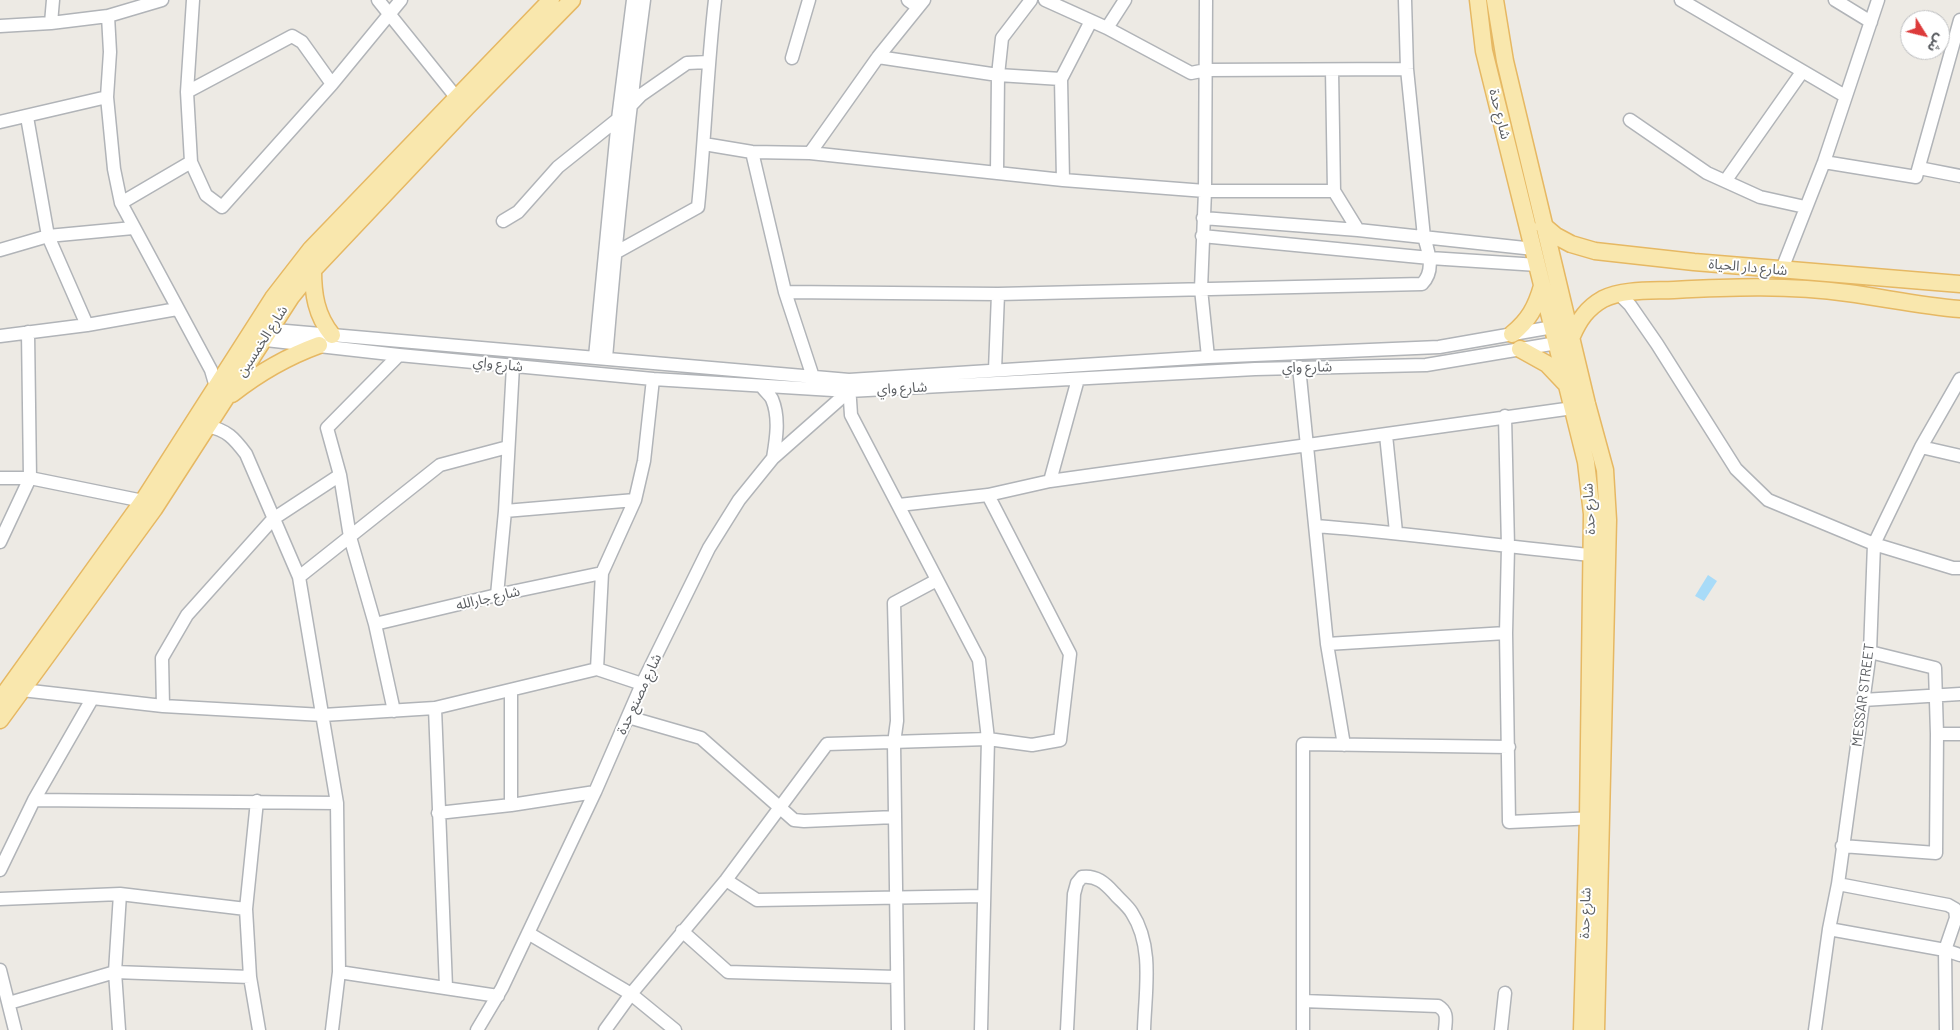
<!DOCTYPE html>
<html>
<head>
<meta charset="utf-8">
<style>
	body { margin:0 }
	#map { position:relative; width:1960px; height:1030px; overflow:hidden; background:#edeae4; font-family:Barlow,"Noto Sans Arabic",sans-serif }
	canvas { display:block }
	.north { position:absolute; left:1900px; top:10px; width:50px; height:50px; box-sizing:border-box; background:#fff; border:1px solid #bebfc1; border-radius:50%; rotate:126deg; font-size:14px; font-weight:700; line-height:20px; text-align:center; color:#5c5f63 }
	.north::after { content:''; display:block; margin:auto; width:18px; height:22px; background:#dc3b3b; clip-path:polygon(50% 0,100% 100%,50% 72%,0 100%) }
</style>
</head>
<body>
<div id="map">
<canvas width="1960" height="1030"></canvas>
<div class="north">ش</div>
</div>
<script>
const g = document.querySelector('canvas').getContext('2d');
g.lineJoin = 'round';
function fillPath(path, color) { g.fillStyle = color; g.fill(path, 'evenodd'); }
function stroke(path, color, width, dash) { g.strokeStyle = color; g.lineWidth = width; g.lineCap = dash ? 'butt' : 'round'; g.setLineDash(dash || []); g.stroke(path); }
function label(font, color, halo, rows, align = 'center') {
  g.font = font + ' Barlow,"Noto Sans Arabic",sans-serif'; g.lineWidth = 4; g.setLineDash([]); g.textBaseline = 'middle'; g.strokeStyle = halo; g.fillStyle = color; for (const [text, x, y, turn = 0] of rows) {
    g.save(); g.translate(x, y); g.rotate((+turn || 0) * Math.PI / 180); g.textAlign = isNaN(turn) ? turn : align; if (halo) g.strokeText(text, 0, 0); g.fillText(text, 0, 0); g.restore();
  }
}
const water = new Path2D(`
	M1708,575L1717,581L1704,601L1695,596Z`);
const minor = new Path2D(`
	M193,0L187,92L191,162L206,195L222,207L332,84L401,0
	M378,0L456,97L464,103
	M908,0L918,7
	M1045,0L1107,28L1191,73L1206,70L1407,69
	M1206,0L1205,191L1201,289L1208,357
	M1681,0L1845,96
	M1835,0L1871,22
	M108,16L110,52L107,97L114,169L121,203L211,370L216,387
	M51,23L53,0
	M0,26L51,23L108,16L162,0
	M1107,28L1125,0
	M878,57L998,75L1061,79
	M792,58L809,0
	M1332,70L1334,191L1358,230
	M187,92L292,36L302,42L332,84
	M27,117L48,236L87,325
	M1630,120L1707,173L1760,197L1805,207
	M0,122L107,97
	M704,144L752,152L810,153L1063,180L1205,191H1334
	M752,152L785,292L813,377
	M810,153L878,57L924,0
	M1824,162L1916,177L1960,20
	M1919,168L1960,176
	M997,172L998,75L1002,38L1031,0
	M1063,180L1061,79L1091,21
	M1726,180L1802,72
	M121,203L191,162
	M1203,218L1358,230L1534,249
	M503,221L518,212L558,167L618,119L641,95L687,63L708,62
	M1202,236L1430,258L1538,265
	M0,250L48,236L133,228
	M615,253L698,207C705,138 707,69 715,0
	M1782,269L1824,162L1878,0
	M785,292L998,294L1422,284C1435,271 1429,253 1424,237L1407,69L1405,0
	M1619,294L1630,305L1657,344L1736,469L1768,500L1874,544L1953,568H1960
	M263,329L849,380L1208,357L1439,347L1553,327
	M0,336L87,325L177,309
	M257,339L399,355L653,379L849,391L1255,369L1426,365L1557,343
	M595,357L618,119L633,0
	M606,358C616,238 628,119 644,0
	M1299,367L1327,644L1344,745
	M995,370L998,294
	M849,385L851,415L979,660L988,739L981,1030
	M762,387C765,391 770,395 772,399C780,418 776,440 773,458
	M1505,416L1508,547L1506,633L1509,822L1595,818
	M207,426C227,430 234,438 246,454L299,577L337,803L339,972L332,1030
	M1386,435L1396,532
	M1921,447L1960,456
	M0,478H30L143,501
	M1050,481L1573,408
	M899,505L988,495L1050,481L1078,379
	M505,511L635,500
	M1316,526C1408,533 1499,546 1591,555
	M0,542L30,478L28,332
	M299,577L440,465L508,447
	M497,595L505,511L513,366
	M375,624L497,595L602,573
	M1327,644L1506,633
	M597,669L602,573L635,500L644,461L653,379
	M22,690L163,706L323,715L435,708L597,669L642,684
	M1863,700L1960,694
	M163,706L162,658L187,615L273,519L340,475
	M435,708L446,987
	M394,711L375,624L350,537L340,475L327,428L399,355
	M628,717L701,738L794,820L804,821L895,817
	M1937,734H1960
	M34,800L337,803
	M257,801L246,909L250,977L259,1030
	M511,805V690
	M438,813L511,805L595,792
	M1842,846L1936,853L1937,734L1935,668L1870,652
	M0,870L34,800L92,699
	M726,880L757,900L984,896
	M1838,884L1948,905L1955,909L1956,918L1945,950L1946,1030
	M0,899L120,894L246,909
	M1829,929L1945,950L1960,955
	M682,931L728,972L896,977
	M528,933L631,994L675,1030
	M0,970L15,1030
	M339,972L498,996
	M1303,1001L1438,1006C1448,1012 1446,1019 1445,1030
	M9,1003L115,972L250,977
	M119,1030L115,972L120,894
	M477,1030L502,988L595,792L642,684L709,548L739,500L773,458L849,391
	M605,1030L631,994L726,880L827,744L988,739L1032,745L1060,740L1070,654L988,495
	M898,1030L894,743L897,721L894,603L937,580
	M1067,1030L1074,894L1077,883L1082,877C1096,875 1105,883 1114,893C1120,900 1128,906 1132,913C1154,947 1145,992 1144,1030
	M1303,1030V744L1509,747
	M1501,1030L1505,993
	M1815,1030L1829,929L1838,884L1870,652L1874,544L1921,447L1960,379`);
const major = new Path2D(`
	M1478,0L1484,51L1586,462L1592,514L1588,818L1582,1030
	M1495,0L1505,61L1587,404L1605,470L1608,520L1596,1030
	M1543,225L1556,236L1571,244L1595,251L1694,262L1960,284
	M313,270C313,294 316,315 332,335
	M1512,334C1529,320 1536,307 1542,286
	M1572,336C1579,320 1587,308 1603,299C1623,289 1652,291 1674,290C1731,287 1790,285 1848,293C1885,298 1922,306 1960,309
	M1520,349L1547,364L1565,383
	M232,394C260,372 286,357 319,345
	M0,700L143,501L273,298L311,249L551,0
	M0,720L154,509L291,297L313,270L467,107L572,0`);
const streetNames = [
	["شارع حدة",1500,114,76],
	["شارع دار الحياة",1748,267,5],
	["شارع الخمسين",262,341,-57],
	["شارع واي",498,364,6],
	["شارع واي",1307,367,-1],
	["شارع واي",902,388,-3],
	["شارع حدة",1589,509,-93],
	["شارع جارالله",488,598,-13],
	["شارع مصنع حدة",639,694,-65],
	["MESSAR STREET",1863,695,-83],
	["شارع حدة",1585,913,-88]
];
fillPath(water, '#a8dbf8');
stroke(minor, '#b1b4b8', 15);
stroke(major, '#e6b863', 19);
stroke(minor, '#fff', 12);
stroke(major, '#f9e7ad', 16);
label('14px', '#5c5f63', '#fff', streetNames);
</script>
</body>
</html>
